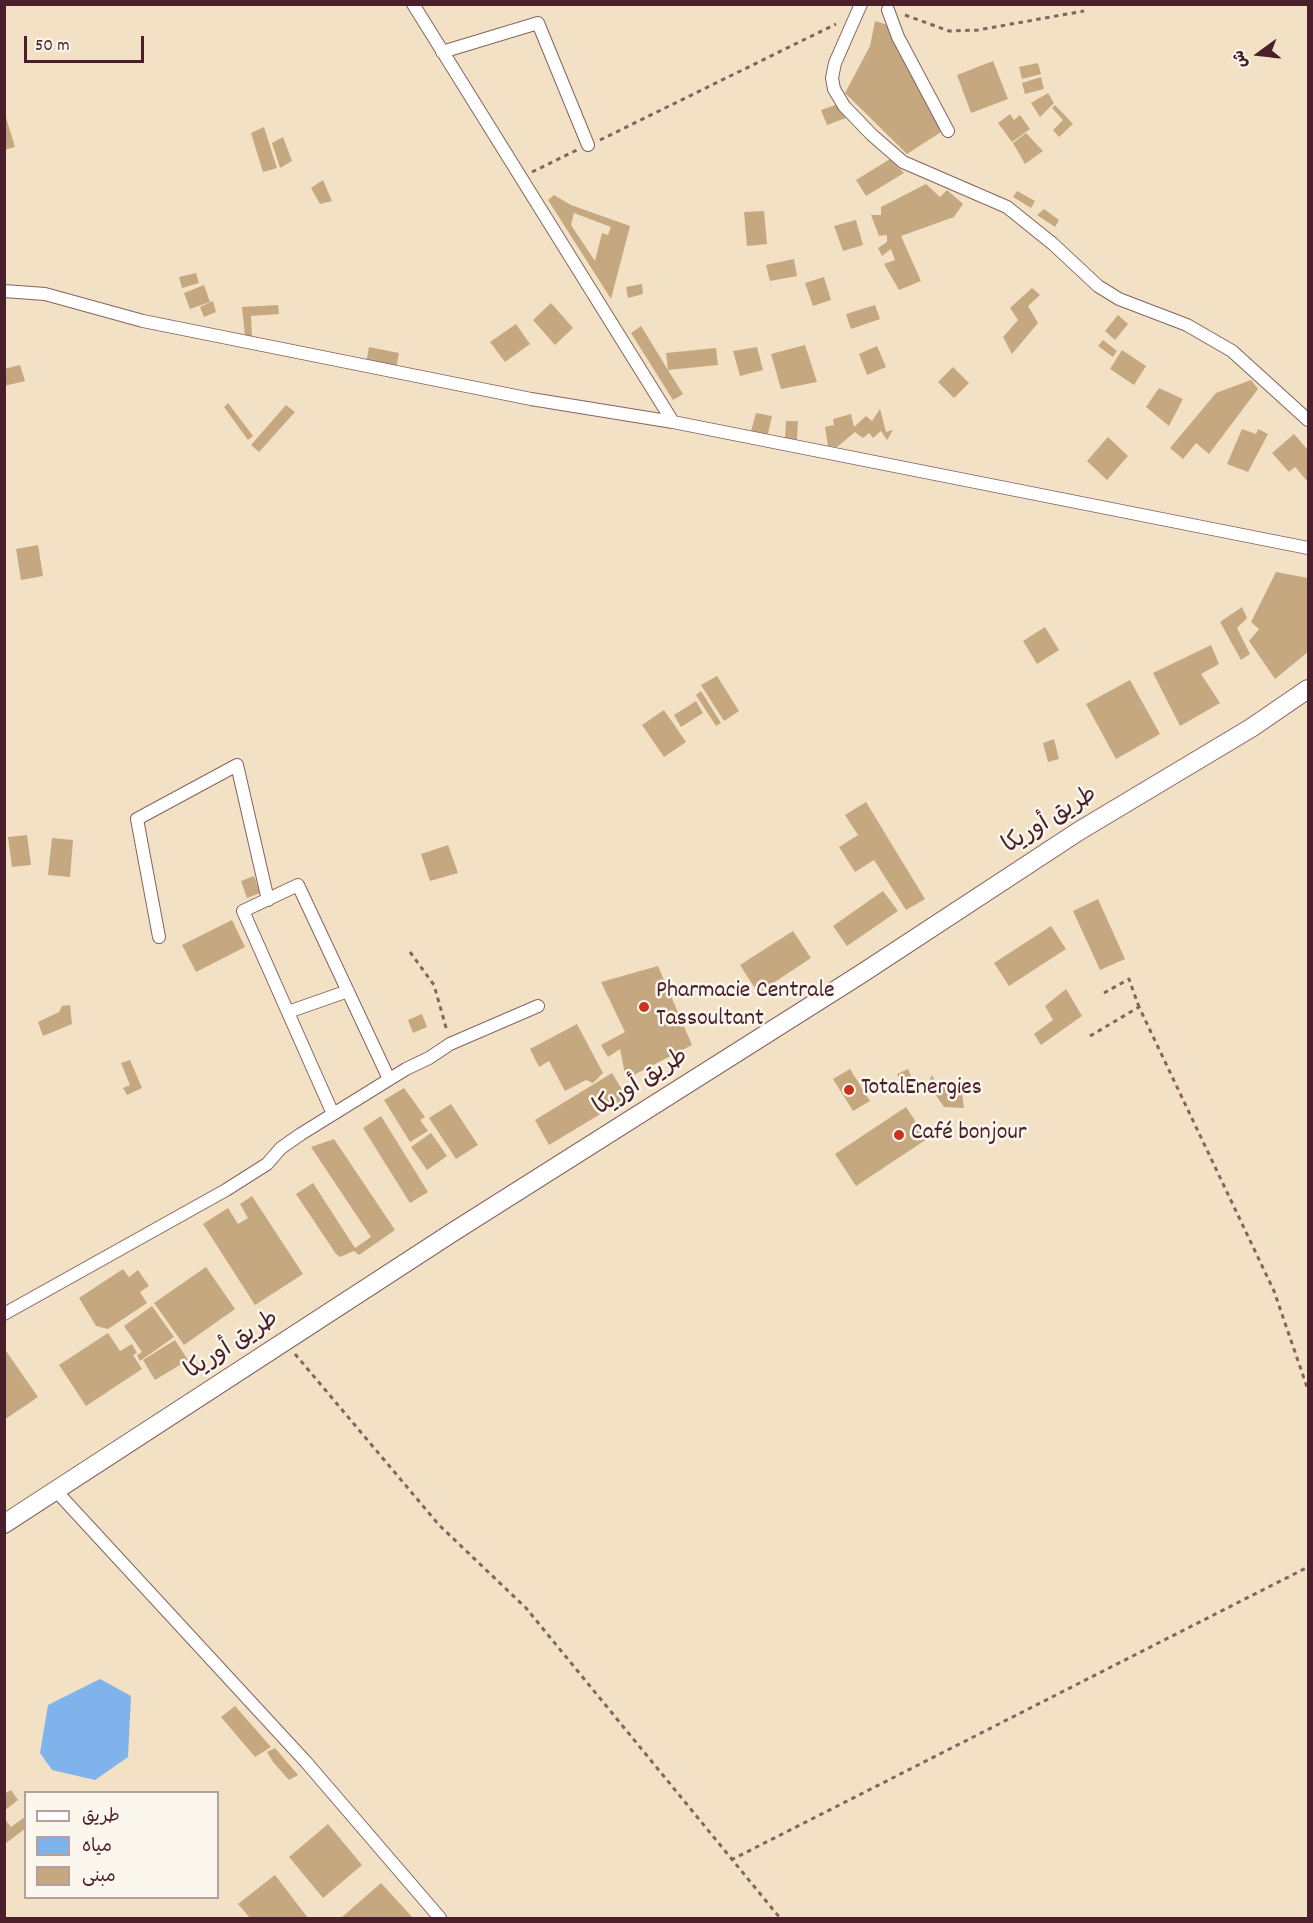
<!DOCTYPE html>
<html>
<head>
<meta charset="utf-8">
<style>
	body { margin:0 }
	#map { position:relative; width:1313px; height:1923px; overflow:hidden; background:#f2e1c4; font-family:Dekko,"Playpen Sans Arabic",sans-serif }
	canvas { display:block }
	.frame { position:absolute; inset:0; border:6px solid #4a1f2b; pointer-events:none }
	.legend { position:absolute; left:24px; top:1791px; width:195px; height:108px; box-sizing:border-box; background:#fbf7ec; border:2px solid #b4a19f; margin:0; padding:8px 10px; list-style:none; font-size:18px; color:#4a1f2b }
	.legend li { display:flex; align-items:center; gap:12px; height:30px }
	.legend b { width:30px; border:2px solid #b4a19f }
	.north { position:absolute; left:1229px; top:24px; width:60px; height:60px; -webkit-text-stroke:4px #fbf7ec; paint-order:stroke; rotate:255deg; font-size:16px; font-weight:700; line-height:24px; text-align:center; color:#4a1f2b }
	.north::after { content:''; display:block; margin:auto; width:21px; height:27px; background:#4a1f2b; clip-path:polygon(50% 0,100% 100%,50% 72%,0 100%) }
	.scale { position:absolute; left:24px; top:36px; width:120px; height:27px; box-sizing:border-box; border:3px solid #4a1f2b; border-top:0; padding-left:8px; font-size:18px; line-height:21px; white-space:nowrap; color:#4a1f2b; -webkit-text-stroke:4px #fbf7ec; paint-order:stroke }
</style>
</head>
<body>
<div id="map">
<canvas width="1313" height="1923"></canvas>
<div class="frame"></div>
<ul class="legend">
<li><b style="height:8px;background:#fff"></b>طريق</li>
<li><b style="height:16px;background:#80b2ec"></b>مياه</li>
<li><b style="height:16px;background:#c6a880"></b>مبنى</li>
</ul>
<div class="north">ش</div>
<div class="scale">50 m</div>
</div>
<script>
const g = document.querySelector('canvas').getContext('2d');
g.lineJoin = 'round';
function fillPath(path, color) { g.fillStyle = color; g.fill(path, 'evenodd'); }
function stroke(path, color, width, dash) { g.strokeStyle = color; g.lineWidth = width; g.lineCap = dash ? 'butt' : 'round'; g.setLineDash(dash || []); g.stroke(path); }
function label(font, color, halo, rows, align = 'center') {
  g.font = font + ' Dekko,"Playpen Sans Arabic",sans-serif'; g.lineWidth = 5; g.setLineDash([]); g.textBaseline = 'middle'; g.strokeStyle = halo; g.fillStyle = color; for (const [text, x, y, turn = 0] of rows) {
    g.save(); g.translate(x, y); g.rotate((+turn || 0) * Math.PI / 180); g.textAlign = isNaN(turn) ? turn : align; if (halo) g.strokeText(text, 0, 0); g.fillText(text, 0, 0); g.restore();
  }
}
const water = new Path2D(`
	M100,1679L131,1696L128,1757L95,1780L52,1770L40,1753L48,1705Z`);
const building = new Path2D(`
	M875,21L888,25L944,130L907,154L845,93L870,46Z
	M993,61L1008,99L971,113L957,75Z
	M1038,63L1041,74L1022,79L1019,67Z
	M1041,77L1044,89L1025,94L1022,83Z
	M1048,93L1054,103L1040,117L1031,103Z
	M841,103L846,118L827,125L821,110Z
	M1055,105L1073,124L1059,137L1053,130L1063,120L1052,108Z
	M4,111L15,147L4,150Z
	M1010,114L1014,120L1020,115L1030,129L1012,142L998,123Z
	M264,127L277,168L263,172L251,133Z
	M1026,133L1043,151L1025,164L1013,143Z
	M283,137L292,161L280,168L272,143Z
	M890,159L904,173L866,196L856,180Z
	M323,180L332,201L320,204L311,188Z
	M926,184L940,197L947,190L963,204L954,217L901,236L921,281L899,290L884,264L895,260L891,249L882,256L878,248L887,242V235L879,236L871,215H881V207Z
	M1017,191L1035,201L1031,208L1013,197Z
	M554,195L571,205L630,226L611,299L548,200ZM574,213L611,227L608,235L602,233L595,261L571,225Z
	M1044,209L1059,220L1055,227L1037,215Z
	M764,211L767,244L747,246L744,212Z
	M856,220L863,245L843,251L834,226Z
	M794,259L797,276L770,281L766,265Z
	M196,273L199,283L182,288L179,277Z
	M824,277L831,300L813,306L805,283Z
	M642,284L643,294L628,298L626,287Z
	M204,285L210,302L190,309L184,293Z
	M1032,288L1040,295L1028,306L1038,323L1012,354L1003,337L1018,320L1010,308Z
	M213,301L216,312L204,317L200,307Z
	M551,303L573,328L555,345L533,320Z
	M278,305L279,314L251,316L252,336L245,337L242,307Z
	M875,305L880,319L851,329L846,314Z
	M1118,315L1128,324L1115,340L1105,331Z
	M516,324L530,344L505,362L490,342Z
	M641,326L668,370L666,353L716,348L718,365L668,370L683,394L673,400L631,333Z
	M1103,340L1117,351L1113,357L1098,346Z
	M805,345L817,382L781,389L771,354Z
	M877,346L886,367L867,375L859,354Z
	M369,347L399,353L396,369L366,363Z
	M757,347L763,370L740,376L733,351Z
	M1122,350L1146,366L1134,385L1110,369Z
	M20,365L25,381L4,386V369Z
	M953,367L969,383L954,398L938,382Z
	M1251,380L1258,389L1209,454L1196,443L1183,459L1170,448L1216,393Z
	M1159,388L1183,399L1169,426L1146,407Z
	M228,403L253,436L248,440L224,407Z
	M286,405L295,412L259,452L251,445Z
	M880,409L886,432L893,430L887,440L881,431L873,438L869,433L863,438L855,432L837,447L828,446L825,427L834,425L833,419L851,414L854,427L866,416L872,421Z
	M756,413L772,416L768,434L751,431Z
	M786,421H798L797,440L785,439Z
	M1242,429L1256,434L1258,429L1268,434L1248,472L1227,464Z
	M1294,434L1308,450V482L1295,467L1289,472L1272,453Z
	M1108,437L1128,456L1107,480L1087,461Z
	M38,545L43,576L21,580L16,549Z
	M1276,572L1308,578V652L1275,679L1249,641L1259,629L1251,622Z
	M1242,607L1247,618L1237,628L1250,654L1241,660L1220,622Z
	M1045,627L1059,650L1037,664L1023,641Z
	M1211,645L1219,664L1201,674L1220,703L1180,726L1153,673Z
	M717,676L739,711L724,721L701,685Z
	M1130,680L1160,734L1116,759L1086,704Z
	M701,691L721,723L716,726L696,695Z
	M696,701L703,713L681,727L674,715Z
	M664,710L686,742L664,757L642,725Z
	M1054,739L1059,759L1048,762L1043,743Z
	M866,802L925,899L906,910L874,860L855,872L839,847L858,835L845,815Z
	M27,835L31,865L12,867L8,837Z
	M52,838L73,840L70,877L48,875Z
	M448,845L458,873L430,881L421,854Z
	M254,876L260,893L247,898L241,881Z
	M883,891L898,911L847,946L833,926Z
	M1098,899L1125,959L1100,970L1073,911Z
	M232,920L245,947L196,972L182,945Z
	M1051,926L1066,949L1009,986L994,963Z
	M793,931L811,958L758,993L740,965Z
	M658,966L692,1045L626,1079L620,1049L608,1057L601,1045L625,1032L601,982Z
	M1066,989L1082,1016L1041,1045L1034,1034L1053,1020L1045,1006Z
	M70,1005L72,1024L43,1036L38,1022L59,1012L62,1006Z
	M422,1014L427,1027L413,1033L408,1020Z
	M577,1024L603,1073L593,1083L586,1080L565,1091L549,1061L539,1067L530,1049Z
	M130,1060L142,1088L127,1095L123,1088L130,1085L121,1063Z
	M850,1069L870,1101L853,1111L833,1079Z
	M908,1069L917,1091L906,1096L897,1074Z
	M612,1073L627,1098L549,1145L535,1120Z
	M932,1075L938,1085L952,1087L962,1092L964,1108L944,1107L928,1084Z
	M404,1088L425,1117L420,1120L428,1131L410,1142L384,1100Z
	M451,1104L478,1145L456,1159L429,1118Z
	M906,1107L927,1139L856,1186L835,1154Z
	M381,1116L428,1192L410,1203L363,1128Z
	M431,1133L447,1156L427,1170L411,1147Z
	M334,1139L395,1230L359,1255L354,1251L340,1257L336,1254L296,1194L313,1183L355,1248L371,1237L311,1147Z
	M252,1196L303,1274L255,1305L203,1224L228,1208L238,1224L248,1218L240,1204Z
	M206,1267L235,1309L184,1345L154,1303Z
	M123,1269L129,1277L138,1270L149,1286L140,1292L147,1303L108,1329L96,1326L79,1298Z
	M152,1306L174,1337L140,1361L137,1355L142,1352L124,1326Z
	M108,1333L120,1351L132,1344L137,1353L133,1355L142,1369L86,1406L59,1365Z
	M175,1340L188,1360L155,1380L143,1360Z
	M4,1348L38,1397L4,1420Z
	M235,1706L271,1747L255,1757L221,1717Z
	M275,1748L298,1775L289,1780L273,1762L267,1752Z
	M11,1790L18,1800L4,1811V1794Z
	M26,1816V1828L6,1843L5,1819L11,1827Z
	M328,1824L362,1865L323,1898L289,1857Z
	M275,1875L308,1918H250L238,1904Z
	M381,1883L413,1918H341Z`);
const path = new Path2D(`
	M905,15L949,31L978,30L1084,11
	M600,140L836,24
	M532,172L577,150
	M410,952L434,985L447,1031
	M1104,993L1129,979L1139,1007
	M1090,1036L1139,1007L1274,1291L1308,1390
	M295,1354L439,1525L526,1608L780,1918
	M731,1860L1308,1567`);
const street = new Path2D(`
	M413,4L673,422
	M861,4L835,63L832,78L834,89L844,106L872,135L903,162L1007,207L1053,244L1098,286L1119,299L1187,325L1232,351L1308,420
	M888,10L898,37L948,131
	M442,52L538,23L588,145
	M4,291L45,294L143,321L531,399L673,422L1308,548
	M159,937L137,819L237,765L268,900
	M288,1012L348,991
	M333,1114L243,911L298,885L389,1079
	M4,1314L226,1190L267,1164L281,1148L301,1134L406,1069L429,1058L450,1044L538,1006
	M57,1492L306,1762L440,1918`);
const secondary = new Path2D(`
	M4,1524L453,1232L861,974L1079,831L1251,728L1308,689`);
const markers = [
	[644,1007,6,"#c8321e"],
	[849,1090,6,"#c8321e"],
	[899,1135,6,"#c8321e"]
];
const streetNames = [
	["طريق أوريكا",1051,822,-32],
	["طريق أوريكا",642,1084,-32],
	["طريق أوريكا",233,1347,-33]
];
const poiNames = [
	["Pharmacie Centrale",656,993],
	["Tassoultant",656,1021],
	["TotalEnergies",861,1090],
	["Café bonjour",911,1135]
];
fillPath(water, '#80b2ec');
fillPath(building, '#c6a880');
stroke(street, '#856361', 14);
stroke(secondary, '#856361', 20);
stroke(path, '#856361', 3, [4.5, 4.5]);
stroke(street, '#fff', 12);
stroke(secondary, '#fff', 18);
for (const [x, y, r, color] of markers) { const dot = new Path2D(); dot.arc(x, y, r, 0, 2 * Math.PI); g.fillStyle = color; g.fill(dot); stroke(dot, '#fbf7ec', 2); }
label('24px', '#4a1f2b', '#fbf7ec', streetNames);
label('24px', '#4a1f2b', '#fbf7ec', poiNames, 'left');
</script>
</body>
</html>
